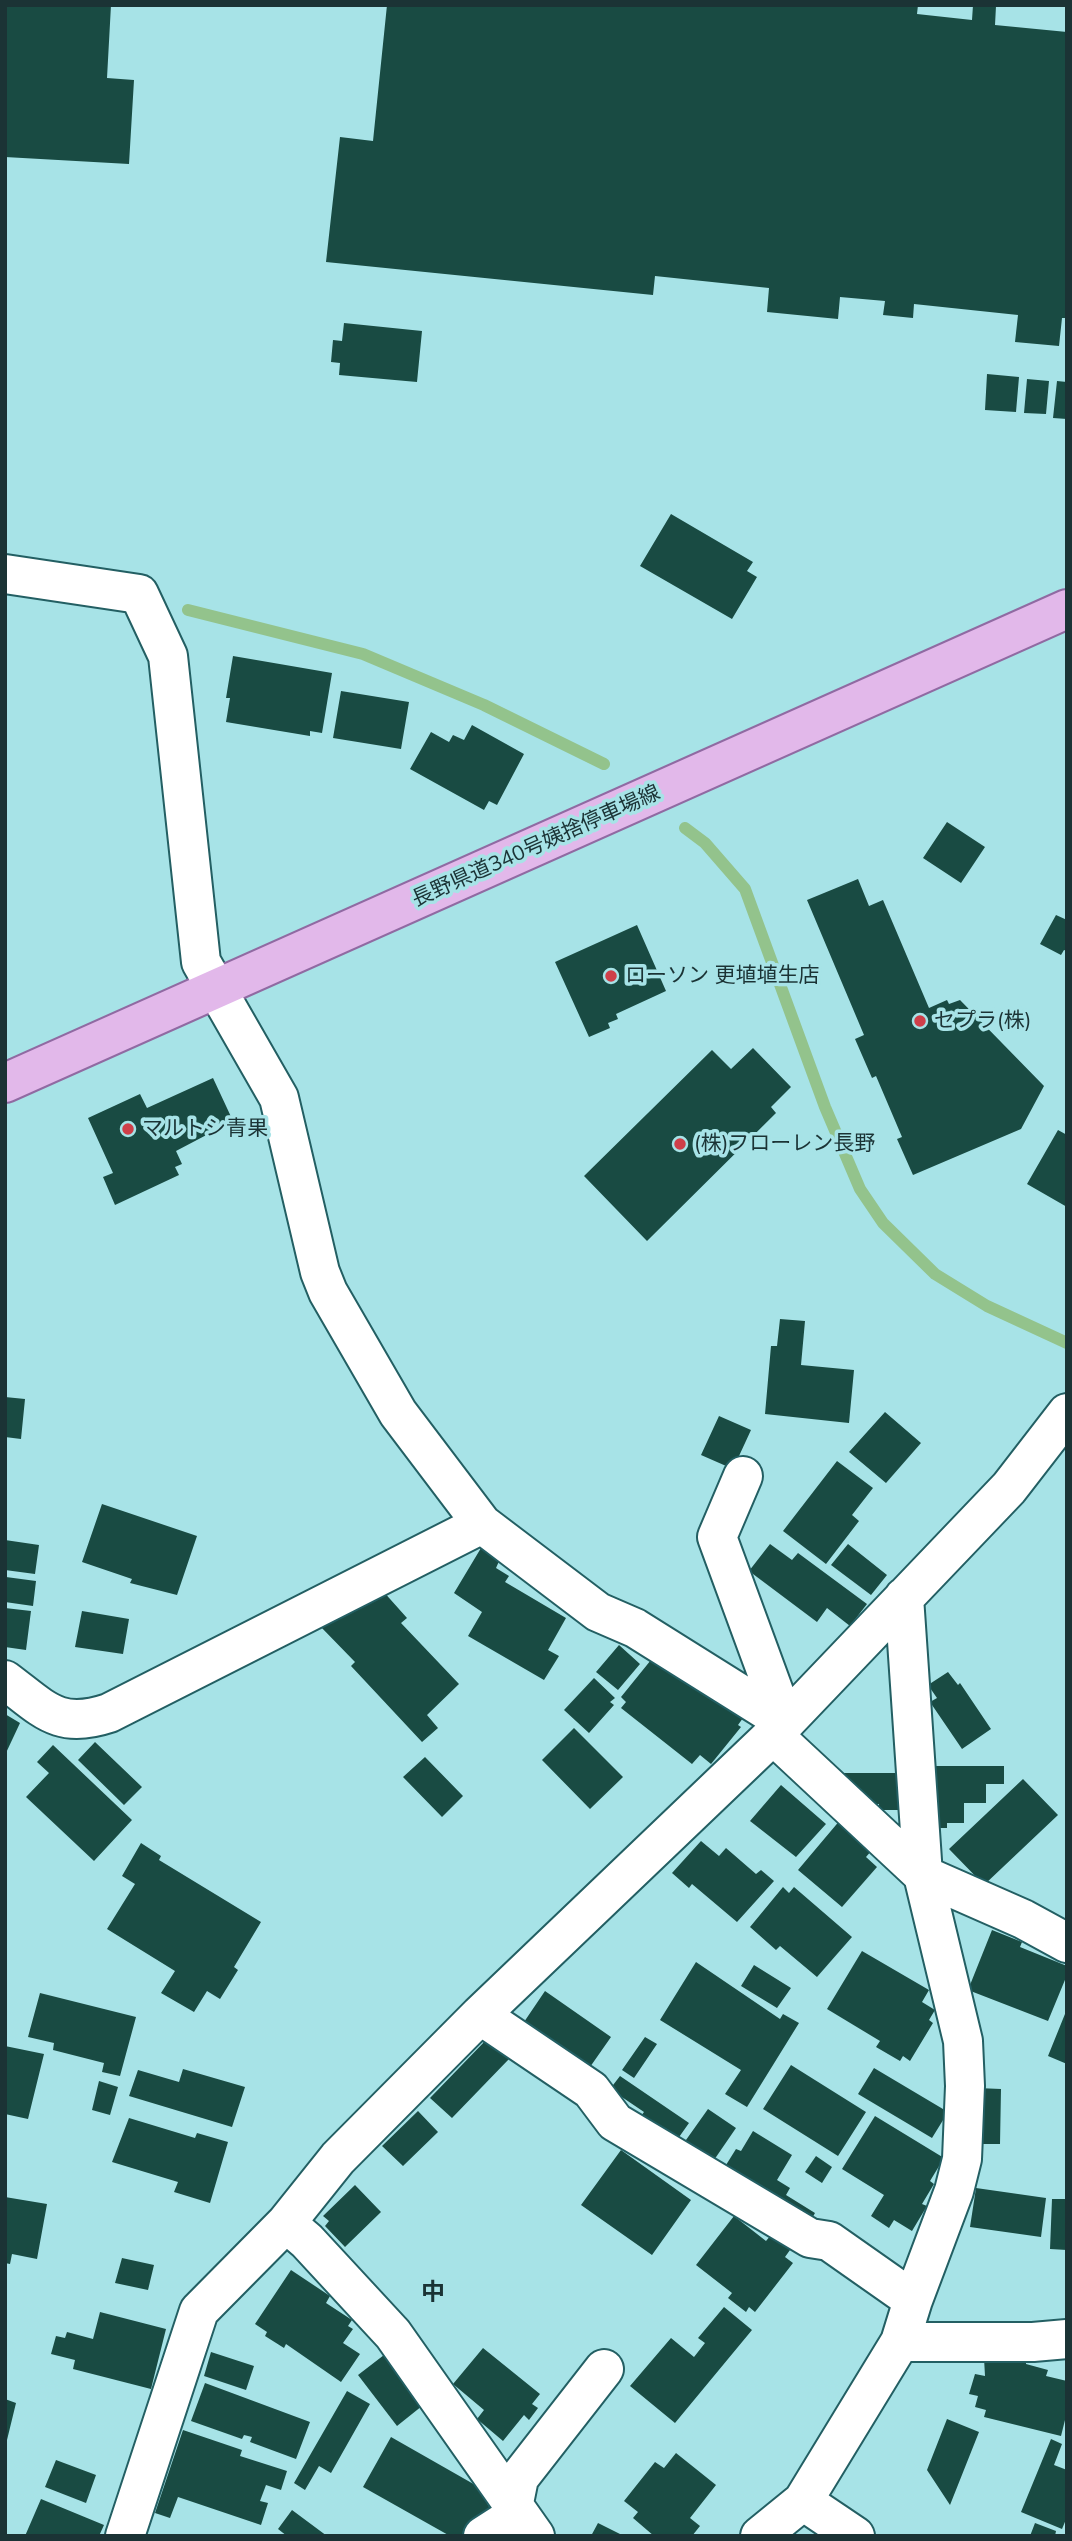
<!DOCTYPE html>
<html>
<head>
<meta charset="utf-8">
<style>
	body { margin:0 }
	#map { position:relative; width:1072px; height:2541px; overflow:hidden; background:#a7e3e7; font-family:Mulish,sans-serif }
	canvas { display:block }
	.frame { position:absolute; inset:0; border:7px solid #1b3335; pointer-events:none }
</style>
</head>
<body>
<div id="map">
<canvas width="1072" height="2541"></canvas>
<div class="frame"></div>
</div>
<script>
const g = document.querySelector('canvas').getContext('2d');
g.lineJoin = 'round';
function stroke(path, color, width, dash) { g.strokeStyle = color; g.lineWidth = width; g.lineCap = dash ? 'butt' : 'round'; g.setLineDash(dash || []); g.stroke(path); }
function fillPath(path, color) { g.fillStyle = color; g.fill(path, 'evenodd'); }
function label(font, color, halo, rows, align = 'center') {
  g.font = font + ' Mulish,"Noto Sans JP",sans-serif'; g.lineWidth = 7; g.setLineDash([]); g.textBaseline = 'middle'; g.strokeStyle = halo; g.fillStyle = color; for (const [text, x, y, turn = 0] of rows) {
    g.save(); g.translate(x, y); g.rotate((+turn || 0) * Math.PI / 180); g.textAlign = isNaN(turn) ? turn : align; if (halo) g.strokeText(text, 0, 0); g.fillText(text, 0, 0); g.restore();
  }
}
const stream = new Path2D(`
	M188,610L363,654L484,705L604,764
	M685,828L705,843L745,889L825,1107L860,1189L883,1223L935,1274L987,1306L1067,1343`);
const building = new Path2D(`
	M5,5H111L107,78L134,80L129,164L5,157Z
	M387,5H918L917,14L972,20L973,5H987L996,6L995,25L1067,32V318H1062L1059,346L1015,342L1018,315L914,304L913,318L883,315L885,301L840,297L838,319L767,312L769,288L655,276L653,295L326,262L340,137L373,141Z
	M344,323L422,331L417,382L339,375L340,363L331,362L333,340L342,341Z
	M987,374L1019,377L1016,412L985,410Z
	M1027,379L1049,381L1046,414L1024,413Z
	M1057,381L1067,382V419L1053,418Z
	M671,514L753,562L747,571L757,577L732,619L640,566Z
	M233,656L332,673L322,733L310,731V736L226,722L230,698H226Z
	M341,691L409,702L401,749L333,738Z
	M472,725L524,754L497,805L489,801L484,810L410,769L431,732L449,742L453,735L464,740Z
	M947,822L985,847L961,883L923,858Z
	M858,879L869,906L883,900L929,1008L947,1000L949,1004L960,1000L1044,1086L1021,1129L913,1175L897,1139L902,1137L876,1076L872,1078L855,1039L864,1035L807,900Z
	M1056,915L1067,920V951L1064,950L1061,955L1040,944Z
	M637,925L666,991L616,1014L618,1019L608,1023L610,1028L589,1037L555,962Z
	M753,1048L791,1087L771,1107L776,1113L647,1241L584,1176L712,1050L731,1069Z
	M213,1078L233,1121L176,1151L182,1164L175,1167L179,1175L115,1205L103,1177L113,1173L88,1118L140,1094L147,1108Z
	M1058,1130L1067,1135V1207L1027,1184Z
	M780,1319L805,1321L801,1365L854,1370L849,1423L765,1414L771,1346H777Z
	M5,1397L25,1399L21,1439L5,1437Z
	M885,1412L921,1443L886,1483L849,1452Z
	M719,1416L751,1430L733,1469L701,1455Z
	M837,1461L873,1488L852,1515L859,1521L826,1564L783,1531Z
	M102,1504L197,1536L177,1595L130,1583L132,1579L82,1562Z
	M5,1540L39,1545L35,1574L5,1570Z
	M770,1544L792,1560L798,1553L867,1604L850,1626L827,1608L817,1622L749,1571Z
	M848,1544L887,1575L871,1595L831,1565Z
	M481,1548L500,1559L496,1568L509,1576L505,1582L566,1618L548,1650L559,1656L544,1680L468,1636L482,1612L454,1593Z
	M6,1577L36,1581L33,1606L5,1602Z
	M382,1590L407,1618L401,1623L459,1684L427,1715L438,1728L422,1742L351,1666L355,1662L319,1625Z
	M5,1608L31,1611L26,1650L5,1647Z
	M82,1611L129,1619L123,1654L75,1647Z
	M619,1645L640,1664L618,1690L596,1672Z
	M655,1655L743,1718L738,1725L741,1727L711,1764L700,1755L692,1764L621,1708L626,1702L621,1697Z
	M948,1672L958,1685L960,1683L991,1729L962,1749L930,1702L937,1698L928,1685Z
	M594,1678L615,1698L610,1702L614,1705L589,1733L564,1710Z
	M5,1714L20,1723L5,1755Z
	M574,1728L623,1777L590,1809L542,1760Z
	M95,1742L142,1787L124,1805L78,1760Z
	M53,1745L132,1820L94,1861L26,1797L49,1773L37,1762Z
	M425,1757L463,1796L442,1817L403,1777Z
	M930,1766H1004V1784H986V1803H964V1823H947V1828H931Z
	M841,1773H904V1810H879V1804H869Z
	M1023,1779L1058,1815L984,1885L949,1849Z
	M781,1785L826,1824L796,1857L750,1821Z
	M841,1819L872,1850L866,1857L877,1867L842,1907L798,1870Z
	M701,1841L719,1856L726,1848L756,1874L761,1870L774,1881L737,1922L692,1884L689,1888L672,1873Z
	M141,1843L161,1856L159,1860L261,1922L234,1967L238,1970L220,1999L207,1991L194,2012L161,1993L175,1971L107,1929L135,1884L122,1876Z
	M783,1887L789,1893L794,1887L852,1937L817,1977L780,1946L776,1950L750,1927Z
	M992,1930L1022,1942L1020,1947L1067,1966V1975L1048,2021L968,1990Z
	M862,1951L929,1990L922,2002L935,2010L929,2020L933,2023L910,2061L903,2056L900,2061L876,2047L880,2041L827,2009Z
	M696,1962L780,2019L783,2014L799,2023L747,2107L725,2094L741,2070L660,2020Z
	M754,1965L791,1988L777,2008L741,1986Z
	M545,1991L611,2037L590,2067L524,2022Z
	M40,1993L136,2017L120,2076L102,2072L104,2063L53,2050L54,2043L28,2037Z
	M1067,2009V2064L1048,2056Z
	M645,2037L657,2044L634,2078L622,2070Z
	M487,2039L509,2059L452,2118L430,2098Z
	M5,2046L44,2054L28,2119L5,2114Z
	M791,2065L866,2112L838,2156L763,2109Z
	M874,2068L948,2112L932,2138L858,2094Z
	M183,2069L245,2087L232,2127L129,2096L138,2070L179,2082Z
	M620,2076L689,2123L672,2147L636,2123L644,2112L610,2089Z
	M99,2081L118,2087L110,2115L92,2110Z
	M977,2088L1001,2089L1000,2144H975Z
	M708,2109L736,2128L714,2160L681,2147Z
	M418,2111L438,2132L403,2166L382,2146Z
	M875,2116L944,2158L930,2181L934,2184L922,2204L927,2206L912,2231L894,2220L889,2228L871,2216L884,2195L842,2169Z
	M129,2118L195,2138L197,2133L228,2142L210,2203L174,2192L178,2182L112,2162Z
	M753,2131L792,2155L777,2180L790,2188L786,2195L815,2213L810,2222L721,2173L736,2149L741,2151Z
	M621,2150L691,2200L652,2255L581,2205Z
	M816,2156L832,2167L822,2183L805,2172Z
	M355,2185L381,2212L345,2247L325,2226L329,2221L323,2216Z
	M976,2188L1046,2198L1041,2237L970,2227Z
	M5,2197L47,2204L37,2259L12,2254L10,2264L5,2263Z
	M1052,2199H1067V2250L1050,2249Z
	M734,2216L766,2241L771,2235L790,2250L785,2257L793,2263L755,2312L749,2307L746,2312L728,2298L732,2293L696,2265Z
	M122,2258L154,2265L148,2290L115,2283Z
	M291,2270L330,2296L326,2303L352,2320L348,2326L353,2329L343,2343L360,2354L341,2382L286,2344L284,2348L265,2336L267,2332L255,2324Z
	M724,2307L752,2330L675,2423L630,2386L671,2338L694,2357L705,2343L698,2338Z
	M100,2312L166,2329L151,2389L73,2369L75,2360L51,2354L56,2336L65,2338L67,2332L93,2339Z
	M483,2348L540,2394L532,2404L538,2408L529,2420L524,2415L503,2441L477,2419L484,2410L453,2384Z
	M211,2352L254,2366L246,2390L204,2376Z
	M384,2355L422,2406L397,2426L358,2375Z
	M1026,2356V2364L1048,2370L1046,2376L1067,2381V2412L1061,2436L984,2417L986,2410L975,2407L978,2396L969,2394L975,2374L985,2376L984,2358Z
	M205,2383L310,2422L296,2459L250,2442L252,2437L244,2435L242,2439L191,2421Z
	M347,2391L370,2404L331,2473L319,2466L305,2490L294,2483Z
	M5,2399L16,2403L7,2440L5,2439Z
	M947,2419L979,2432L950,2505L927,2470Z
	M183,2430L242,2450L240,2456L287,2471L281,2490L266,2485L260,2501L268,2503L261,2525L178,2497L170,2518L155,2513Z
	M391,2437L477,2486L495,2517L462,2536H450L363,2487Z
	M1051,2439L1062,2444L1054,2465L1067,2470V2517L1062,2529L1021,2512Z
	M676,2453L716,2485L690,2518L700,2526L692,2536H654L633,2518L638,2512L624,2501L655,2462L664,2468Z
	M56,2460L96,2475L86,2503L45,2487Z
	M41,2499L104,2525L99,2536H25Z
	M292,2510L327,2536H287L278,2529Z
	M598,2523L624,2536H591Z
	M1035,2523L1056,2531L1055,2536H1030Z`);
const minor = new Path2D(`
	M5,574L139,594L168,656L201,962L279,1098L320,1272L328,1292L398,1413L482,1524L598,1612L635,1628L785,1722
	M743,1476L717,1537L785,1722
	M904,1597L923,1875L963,2041L965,2086L962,2159L954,2191L913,2300
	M5,1680C44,1709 58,1730 109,1713L482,1524
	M773,1735L923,1875L1023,1919L1067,1943
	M480,2015L591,2090L615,2122L810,2238L829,2241L913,2300L900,2342
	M286,2223L307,2241L393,2334L535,2536
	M803,2501L855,2536
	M125,2536L199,2311L286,2223L338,2158L480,2015L773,1735L1009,1488L1067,1413
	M483,2536L511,2518L519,2478L604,2369
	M760,2536L803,2501L900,2342H1033L1067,2339`);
const major = new Path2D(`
	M5,1083L1067,609`);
const markers = [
	[611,976,7,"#cf3f49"],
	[920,1021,7,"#cf3f49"],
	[128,1129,7,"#cf3f49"],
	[680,1144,7,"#cf3f49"]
];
const streetNames = [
	["長野県道340号姨捨停車場線",536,846,-24]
];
const poiNames = [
	["ローソン 更埴埴生店",625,976],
	["セプラ(株)",934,1021],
	["マルトシ青果",142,1129],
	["(株)フローレン長野",694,1144]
];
const quarterNames = [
	["中",433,2293]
];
stroke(stream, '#93c38c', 12);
fillPath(building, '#194b43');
stroke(minor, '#235f63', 42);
stroke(major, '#906aa2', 42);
stroke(minor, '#fff', 38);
stroke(major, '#e2b8ea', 38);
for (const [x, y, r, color] of markers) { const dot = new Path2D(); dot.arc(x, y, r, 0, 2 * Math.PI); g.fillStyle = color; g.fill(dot); stroke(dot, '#a7e3e7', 2.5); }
label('21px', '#1b3335', '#a7e3e7', streetNames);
label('21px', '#1b3335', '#a7e3e7', poiNames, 'left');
label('bold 24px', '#1b3335', '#a7e3e7', quarterNames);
</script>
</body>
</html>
